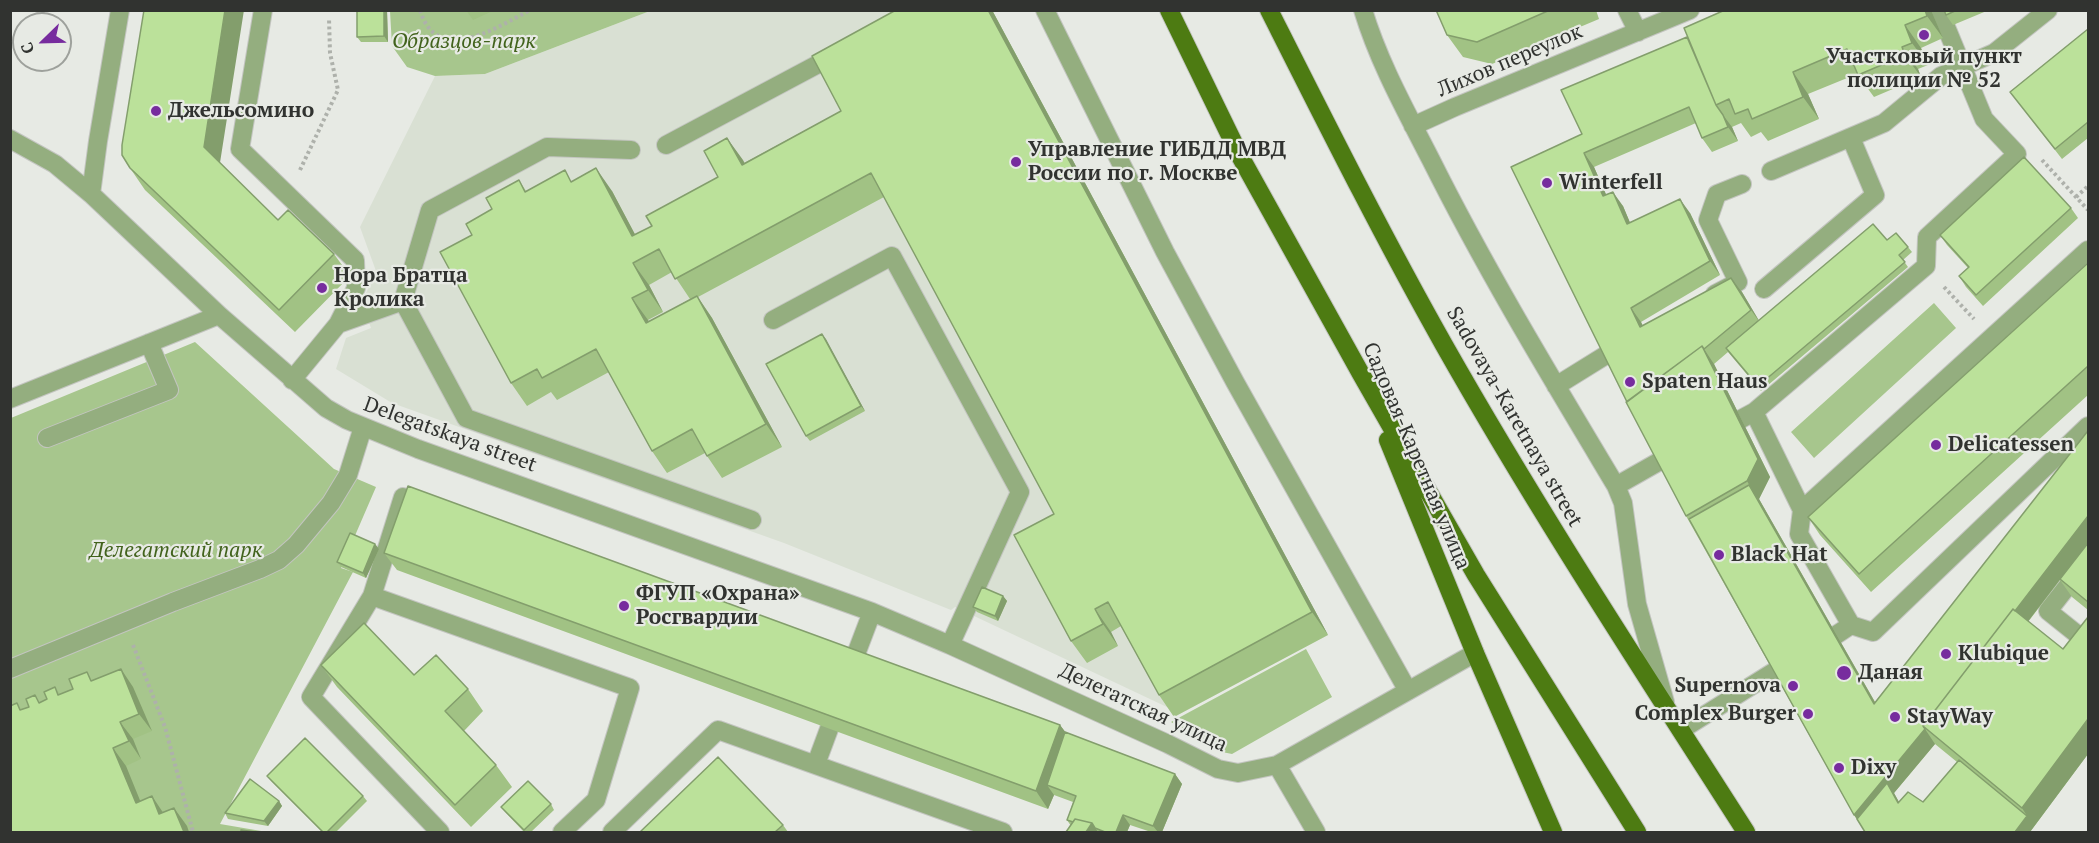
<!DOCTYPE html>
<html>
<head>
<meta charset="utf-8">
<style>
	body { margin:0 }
	#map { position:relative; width:2099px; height:843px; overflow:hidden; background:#e7eae4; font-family:"PT Serif",serif }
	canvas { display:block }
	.frame { position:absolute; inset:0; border:12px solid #313330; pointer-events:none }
	.north { position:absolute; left:12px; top:12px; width:60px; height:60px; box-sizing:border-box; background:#e7eae4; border:2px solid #9ea19c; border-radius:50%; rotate:247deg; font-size:16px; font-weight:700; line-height:24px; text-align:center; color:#313330 }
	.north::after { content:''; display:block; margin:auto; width:21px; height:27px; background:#772c9e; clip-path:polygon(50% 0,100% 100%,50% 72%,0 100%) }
</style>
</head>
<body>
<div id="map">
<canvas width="2099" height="843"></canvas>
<div class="frame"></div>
<div class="north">С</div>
</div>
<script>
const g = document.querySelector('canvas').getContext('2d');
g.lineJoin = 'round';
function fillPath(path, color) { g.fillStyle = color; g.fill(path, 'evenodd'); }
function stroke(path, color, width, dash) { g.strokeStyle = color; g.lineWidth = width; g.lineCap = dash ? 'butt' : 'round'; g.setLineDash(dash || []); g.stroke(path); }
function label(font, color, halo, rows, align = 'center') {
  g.font = font + ' "PT Serif",serif'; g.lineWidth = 4.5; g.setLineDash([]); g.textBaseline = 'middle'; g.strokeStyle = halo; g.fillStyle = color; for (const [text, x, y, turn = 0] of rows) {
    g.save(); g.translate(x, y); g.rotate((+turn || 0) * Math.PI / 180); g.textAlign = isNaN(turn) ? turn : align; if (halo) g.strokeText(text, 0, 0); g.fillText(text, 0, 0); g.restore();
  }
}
const built = new Path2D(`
	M650,11H992L1328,635L1174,717L1169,708L955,607L951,610L784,543L392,403L336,369L346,338L371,328L362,302L376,271L360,227L435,76L485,74Z`);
const green = new Path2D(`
	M390,11H650L485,74L435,76L407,67L392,46Z
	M1934,303L1956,328L1814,458L1791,432Z
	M195,342L334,469L376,487L341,568L353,572L220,824L267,832H11V418Z
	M1306,649L1332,697L1232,754L1222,752L1171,722Z`);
const path = new Path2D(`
	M36,10L47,13
	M420,10C437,67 496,28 530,10
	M2042,160L2088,210
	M300,170L338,90L330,53L329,18
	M2076,197L2088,186
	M1944,287L1974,319
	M133,645L165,727L193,832`);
const minor = new Path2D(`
	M263,10L240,149L355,260L356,288L338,324L292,380
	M1045,10L1165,252L1235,382L1408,691
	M1363,10C1379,63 1406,111 1431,160C1487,272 1552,379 1616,486L1623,503L1637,604L1665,702
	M1627,10L1638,32
	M1413,126L1455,107L1690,10
	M10,139L55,164L91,194L219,315L326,408L347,420L418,449L872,612L950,645L1168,744L1218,769L1238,773L1277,765L1475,653
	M666,145L837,54
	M1771,171L1884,123L1941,76L1994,53L2048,10
	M91,194L98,141L120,10
	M1764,289L1875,195L1851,138
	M1715,294L1738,282L1708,220L1717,194L1742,184
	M403,301L430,210L547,147L631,150
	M773,320L892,256L1020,492L950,645
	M338,324L403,301L466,418L752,520
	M1556,386L1606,355
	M10,399L219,315
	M1754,412L1802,510
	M1741,419L1754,412L1926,266L1927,237L2017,154L1984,119L1939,10
	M47,438L169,390L149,343
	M1616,486L1660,461
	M403,497L372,596L630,688L596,800L562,832
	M2088,560L2048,611L2088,643
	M372,596L311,697L440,832
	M1851,625L1799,534L1802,510L2088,250
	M1836,635L1851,625L1873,632L2088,426
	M853,662L872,612
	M10,669L173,602L260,569L279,560L296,545L331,503L348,475L363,427
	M1681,730L1775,671
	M816,764L829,729
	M1277,765L1316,832
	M612,832L718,730L1003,832`);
const major = new Path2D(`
	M1169,10L1240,156L1361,374L1476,575L1637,832
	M1269,10C1326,123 1382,235 1444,345C1538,511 1643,671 1746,832
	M1388,440L1475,653L1553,832`);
const wall = new Path2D(`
	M357,10H387L388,42H361L357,37Z
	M466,10H495L473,20Z
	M896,10H992L1328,635L1174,717L1159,695L1121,626L1111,632L1118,646L1087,663L1071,641L1054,514L884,197L698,297L712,318L782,447L722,478L705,453L667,473L652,451L609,372L557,400L551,392L527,406L511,383L472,235L492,209L519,180L526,191L572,181L612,191L635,235L652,226L718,177L727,138L744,163L841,111ZM672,272L690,299L649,322L648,320L663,312L649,285Z
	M1436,10H1596L1599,19L1492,64L1463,57L1447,35Z
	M1931,10L1943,38L1921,48L1928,65L1918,69L1921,77L1874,97L1857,74L1808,94L1819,119L1768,141L1761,132L1751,137L1741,123L1732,127L1738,141L1712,152L1702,138L1696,123L1594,167L1606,195L1623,206L1630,223L1690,213L1720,275L1641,322L1643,326L1731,278L1742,292L1759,321L1887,240L1908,247L1912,252L1903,260L1908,267L1761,391L1728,352L1714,364L1770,477L1759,499L1875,702L2088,432V610L2072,597L2060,580L2028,622L2088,754L2030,832H1865L1854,815L1686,516L1627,402L1511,167ZM1935,744L1957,762L1923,802H1899L1894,793Z
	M1944,10H1989L1953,25L1946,15Z
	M2088,29V138L2062,159L2010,92Z
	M220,163L278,220L334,254L350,276L295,332L145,190L130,168Z
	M2071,208L2078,218L1983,306L1966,287L1959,276L1968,268L1947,245L1940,235Z
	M2088,263V395L1871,592L1820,535L1808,517Z
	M822,334L865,411L810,441L806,436Z
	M375,544L379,549L366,578L341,567L337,562Z
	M384,553L1060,725L1065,732L1175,774L1182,784L1162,832H1151L1130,825L1127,832H1066L1071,826L1067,820L1073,802L1054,795L1048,809L397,570Z
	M1003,596L1007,601L998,621L977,612L973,607Z
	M321,665L414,675L468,689L483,711L464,731L496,765L512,787L471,827L337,687Z
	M121,669L133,687L152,731L133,739L141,759L126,766L140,801L163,812L174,808L187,826L189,832H10L17,703L22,710L47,699L55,687L60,694Z
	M267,776L363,796L367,801L336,832H322L271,781Z
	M279,801L282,806L268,826L228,819L225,813Z
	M551,804L554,810L531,832H524L505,812L501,807Z
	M783,825L788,832H640Z`);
const shadedWall = new Path2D(`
	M225,10H244L219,169L204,147Z
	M384,10H387L388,42L384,36Z
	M988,10H992L1328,635L1312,612Z
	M1925,10H1931L1943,38L1927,16Z
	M1905,25L1921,48L1928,65L1912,43Z
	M1902,47L1918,69L1921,77L1905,55Z
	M1793,72L1808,94L1819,119L1803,97Z
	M1723,115L1732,127L1738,141L1728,127Z
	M727,138L743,160L757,187L742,165Z
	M1584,153L1594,167L1613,210L1603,196Z
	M596,168L612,191L646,255L632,236Z
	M1613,192L1623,206L1637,239L1627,224Z
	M1680,199L1690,213L1720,275L1710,261Z
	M633,263L649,285L663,312L648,290Z
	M1731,278L1742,292L1761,324L1751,310Z
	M697,296L712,318L782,447L766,424Z
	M632,298L648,320L662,345L646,323Z
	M1631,308L1641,322L1650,342L1640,327Z
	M822,334L826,339L865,411L861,406Z
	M1702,346L1714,364L1770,477L1759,499L1884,718L1874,704L1747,481Z
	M2088,516V543L1938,739L1926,728Z
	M375,544L379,549L366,578L363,573Z
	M1003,596L1007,601L998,621L995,616Z
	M1095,609L1111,632L1118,646L1103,624Z
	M121,669L133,687L152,731L139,714Z
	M2088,719V754L2030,832H2015L2027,816L2022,808Z
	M120,722L133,739L141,759L129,741Z
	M1060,725L1073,742L1047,785L1054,795L1048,809L1036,791Z
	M1925,729L1935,744L1894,793L1905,813L1864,829L1854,815Z
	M113,748L126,766L148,820L136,803Z
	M1175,774L1182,784L1162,832H1158L1153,826Z
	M152,796L164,814H159Z
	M279,801L282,806L268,826L264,821Z
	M174,808L187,826L189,832H184Z
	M1123,815L1130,825L1127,832H1116Z
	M1092,823L1098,832H1086Z`);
const building = new Path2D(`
	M144,10H225L204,147L278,220L288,210L334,254L279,310L130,168L122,155V145Z
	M357,10H384V36L357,37Z
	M896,10H988L1312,612L1159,695L1108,602L1095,609L1103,624L1071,641L1014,535L1054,514L871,173L675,279L659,249L633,263L648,290L632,298L646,323L697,296L766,424L707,456L692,429L652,451L596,349L542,378L537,369L511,383L440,252L472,235L466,224L492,209L486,198L519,180L525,192L565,170L571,182L596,168L632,236L652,226L646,216L718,177L704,151L727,138L742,165L841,111L812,56Z
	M1436,10H1550L1477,42L1447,35Z
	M1725,10H1925L1927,16L1905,25L1912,43L1902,47L1905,55L1858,75L1847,49L1793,72L1803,97L1752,119L1748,109L1735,114L1729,99L1716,105L1684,28Z
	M1944,10H1957L1946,15Z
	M2088,29V122L2055,149L2010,92Z
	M1687,37L1716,105L1723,115L1728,127L1702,138L1689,107L1584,153L1603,196L1613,192L1627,224L1680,199L1710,261L1631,308L1640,327L1731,278L1751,310L1704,349L1702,346L1627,402L1511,167L1582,134L1561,90Z
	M2024,157L2071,208L1976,295L1959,276L1969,267L1940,235Z
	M1873,224L1887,240L1896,233L1908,247L1899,255L1905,262L1758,386L1726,348Z
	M2088,263V366L1859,574L1808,517Z
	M822,334L861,406L806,436L766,364Z
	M1702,346L1758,459L1747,481L1686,516L1626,402Z
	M2087,432H2088V516L2015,611L2013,609L1923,726L1925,729L1854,815L1689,519L1749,485L1874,704Z
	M408,486L1060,725L1036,791L384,553Z
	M350,533L375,544L363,573L337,562Z
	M2088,543V602L2060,579Z
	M982,587L1003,596L995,616L973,607Z
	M2013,609L2063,649L2088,617V719L2022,808L1923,726Z
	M364,623L414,675L436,655L468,689L445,711L496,765L455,805L321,665Z
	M121,669L139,714L120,722L129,741L113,748L136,803L152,796L159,814L174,808L184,832H10V706L17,703L20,710L29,707L26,699L35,695L39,703L47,699L44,692L55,687L58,695L73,689L69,679L87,672L91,681Z
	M1065,732L1175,774L1153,826L1123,815L1116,832H1105L1095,828L1092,823L1075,819L1073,822L1067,820L1076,796L1047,785Z
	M305,738L363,796L327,832H323L267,776Z
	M718,757L783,825L775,832H640Z
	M1959,760L2027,816L2015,832H1865L1857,819L1887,783L1898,803L1908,792L1923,802Z
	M250,779L279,801L264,821L225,813Z
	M528,781L551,804L524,830L501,807Z
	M1075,819L1092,823L1086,832H1066Z
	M241,830L256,832H241Z`);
const markers = [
	[1924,35,6,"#772c9e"],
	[156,111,6,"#772c9e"],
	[1016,162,6,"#772c9e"],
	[1547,183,6,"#772c9e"],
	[322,288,6,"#772c9e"],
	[1630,382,6,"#772c9e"],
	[1936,445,6,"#772c9e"],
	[1719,555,6,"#772c9e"],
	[624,606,6,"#772c9e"],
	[1946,654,6,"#772c9e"],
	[1844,673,8,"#772c9e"],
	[1793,686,6,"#772c9e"],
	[1808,714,6,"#772c9e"],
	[1895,717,6,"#772c9e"],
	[1839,768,6,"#772c9e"]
];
const parkNames = [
	["Образцов-парк",464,42],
	["Делегатский парк",176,551]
];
const poiNames = [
	["Участковый пункт",1924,57,"center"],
	["полиции № 52",1924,81,"center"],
	["Джельсомино",168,111],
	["Управление ГИБДД МВД",1028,150],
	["России по г. Москве",1028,174],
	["Winterfell",1559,183],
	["Нора Братца",334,276],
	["Кролика",334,300],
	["Spaten Haus",1642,382],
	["Delicatessen",1948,445],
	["Black Hat",1731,555],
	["ФГУП «Охрана»",636,594],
	["Росгвардии",636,618],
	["Klubique",1958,654],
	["Даная",1858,673],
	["Supernova",1781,686,"right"],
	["Complex Burger",1796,714,"right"],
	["StayWay",1907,717],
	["Dixy",1851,768]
];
const streetNames = [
	["Лихов переулок",1510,61,-23],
	["Sadovaya-Karetnaya street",1514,417,60],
	["Delegatskaya street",450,435,20],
	["Садовая-Каретная улица",1416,456,67],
	["Делегатская улица",1143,708,25]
];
fillPath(built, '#d9e0d3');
fillPath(green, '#a7c68d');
stroke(minor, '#c3c5c0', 20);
stroke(major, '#c3c5c0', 20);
stroke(path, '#aeb1ab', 4, [3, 3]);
stroke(minor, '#94ae7f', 18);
stroke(major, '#4d7b12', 18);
fillPath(wall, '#a1c284');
fillPath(shadedWall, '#839e6c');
fillPath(building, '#bbe19a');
stroke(building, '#839e6c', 1.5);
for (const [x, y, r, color] of markers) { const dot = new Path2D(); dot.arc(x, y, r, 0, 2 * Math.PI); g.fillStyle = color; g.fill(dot); stroke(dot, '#e7eae4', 2); }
label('italic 21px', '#42631d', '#e7eae4', parkNames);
label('bold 21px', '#313330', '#e7eae4', poiNames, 'left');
label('21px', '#313330', '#e7eae4', streetNames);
</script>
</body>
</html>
